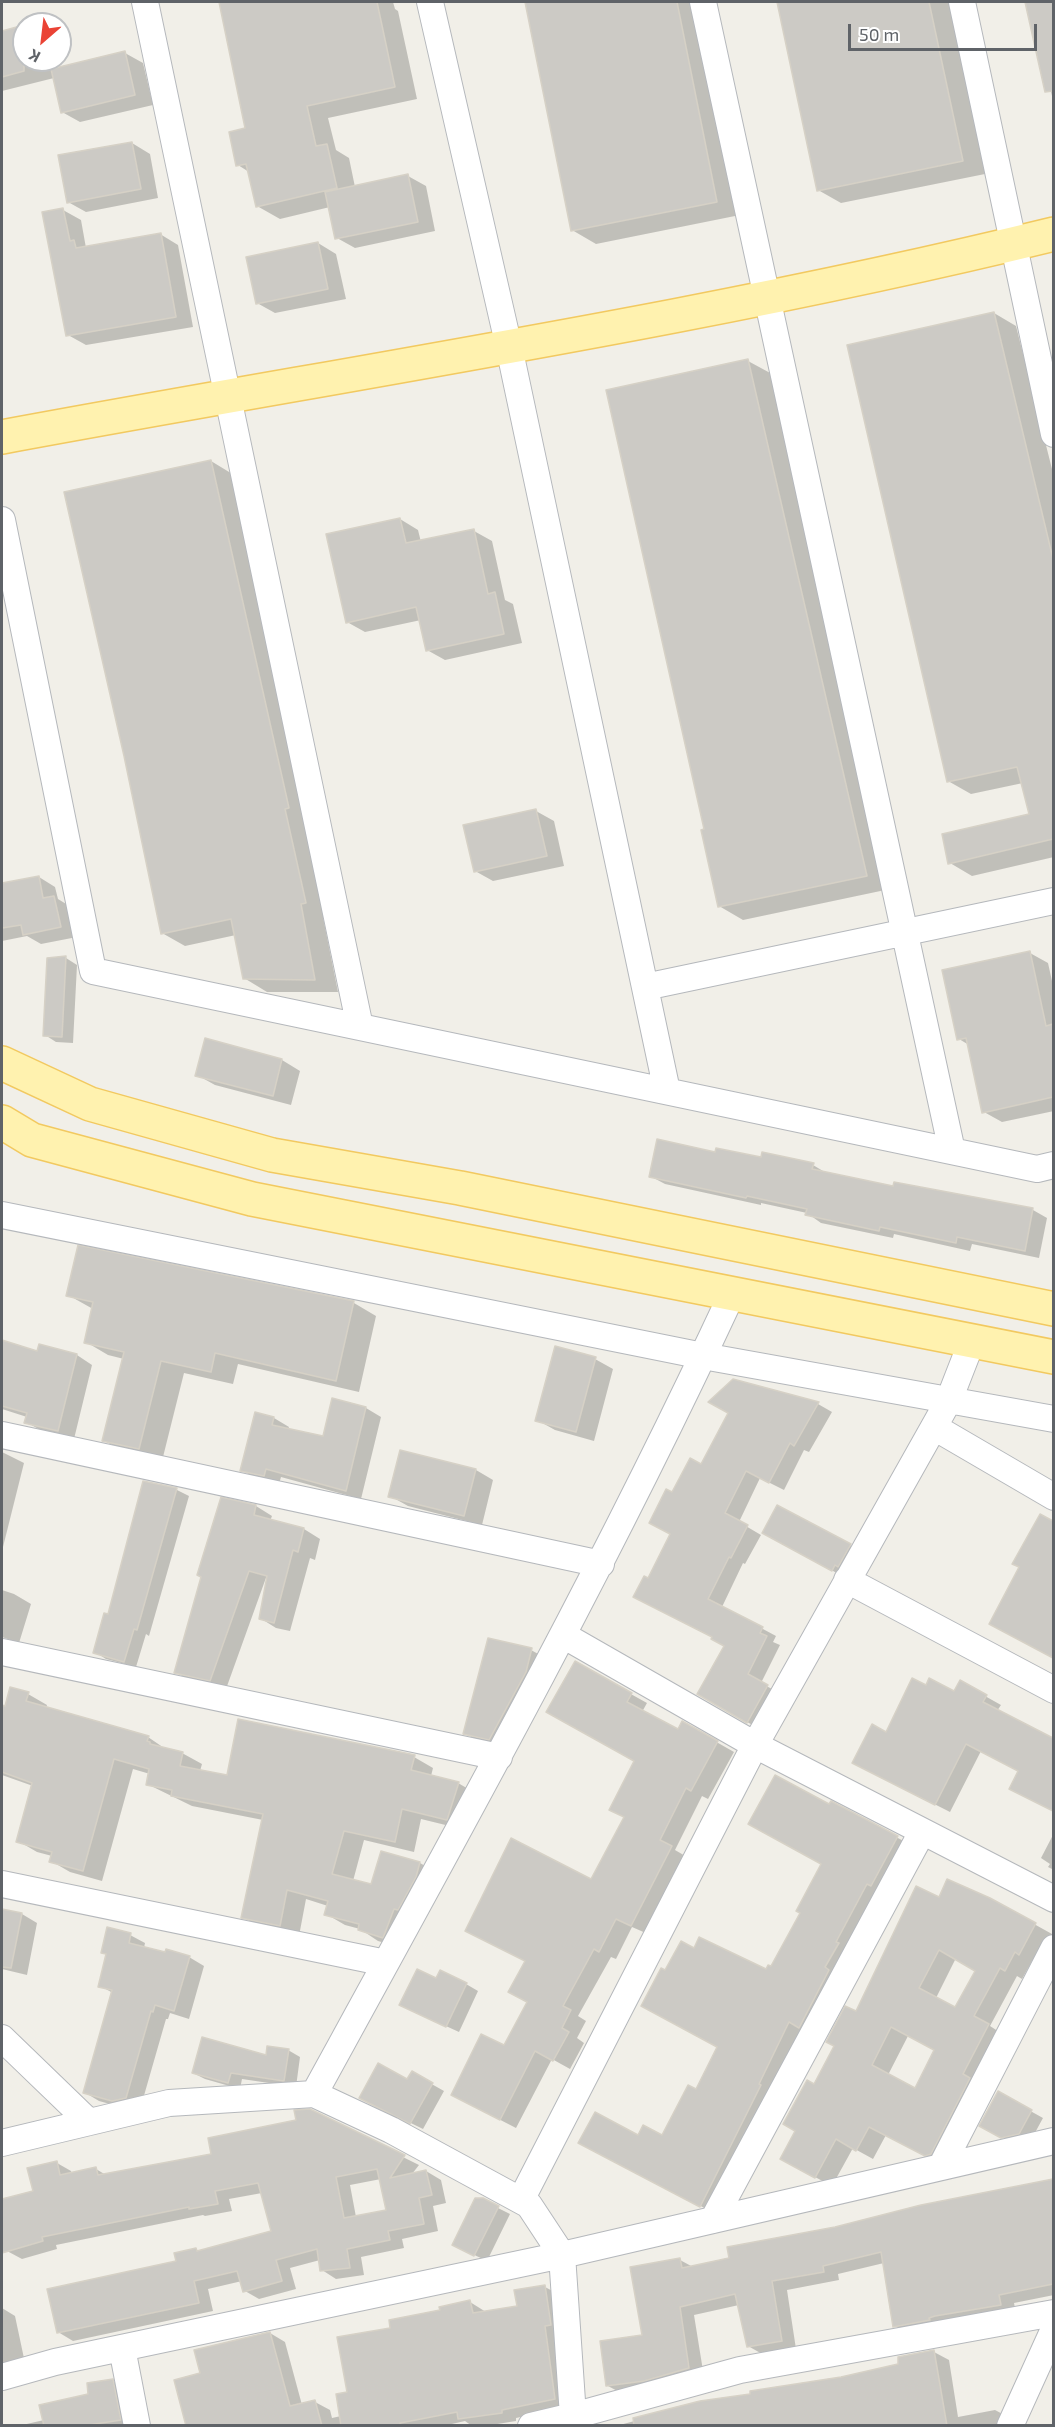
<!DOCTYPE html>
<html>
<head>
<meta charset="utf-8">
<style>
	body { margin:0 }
	#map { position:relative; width:1055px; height:2427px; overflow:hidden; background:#f1efe8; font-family:"Exo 2",sans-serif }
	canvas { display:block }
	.frame { position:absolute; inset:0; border:3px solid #5f6368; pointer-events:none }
	.north { position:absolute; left:12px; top:12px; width:60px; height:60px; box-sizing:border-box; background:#fff; border:2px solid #bfc1c3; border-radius:50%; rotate:208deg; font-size:16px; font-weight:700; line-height:24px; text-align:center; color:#5f6368 }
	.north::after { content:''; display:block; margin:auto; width:21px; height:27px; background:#ea4335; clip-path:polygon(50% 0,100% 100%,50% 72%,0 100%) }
	.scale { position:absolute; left:848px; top:24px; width:189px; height:27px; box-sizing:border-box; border:3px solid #5f6368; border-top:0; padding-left:8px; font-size:18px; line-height:21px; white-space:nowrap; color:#5f6368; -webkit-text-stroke:4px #fff; paint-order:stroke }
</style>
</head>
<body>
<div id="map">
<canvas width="1055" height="2427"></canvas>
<div class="frame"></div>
<div class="north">K</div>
<div class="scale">50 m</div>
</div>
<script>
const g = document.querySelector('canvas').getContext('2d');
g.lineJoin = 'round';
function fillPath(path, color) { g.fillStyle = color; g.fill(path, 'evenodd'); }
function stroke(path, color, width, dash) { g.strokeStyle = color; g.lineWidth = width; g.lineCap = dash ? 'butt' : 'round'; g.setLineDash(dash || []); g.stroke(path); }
const shadow = new Path2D(`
	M221,2H393L395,9L398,11L417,99L328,118L336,150L349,158L355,187L408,176L426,186L435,231L355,248L337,238L330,207L280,219L257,206L249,172L238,165L247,129Z
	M526,2H697L740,215L596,244L572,230Z
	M779,2H950L985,174L841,203L818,190Z
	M1026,2H1054V105L1050,87L1045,84Z
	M24,26V60H51L54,70L125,53L143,63L153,105L80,122L62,112L54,78L2,91V32Z
	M132,143L150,154L158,198L86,212L68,202Z
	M63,210L81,220L86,248L160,234L178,245L193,327L86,345L68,335Z
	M318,243L336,254L346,299L275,313L257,303Z
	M994,313L1016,326L1054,477V857L972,876L950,863L1031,815L1023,783L971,794L948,781Z
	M748,361L772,374L890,889L743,920L719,906L705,830Z
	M211,461L234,475L328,916L323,917L338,992H267L244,978L236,935L185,946L162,933L126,756Z
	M400,519L418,530L421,542L474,531L492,541L505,600L513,604L522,643L445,660L427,650L421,620L365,632L347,622Z
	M536,811L554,821L564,866L493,881L475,871Z
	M39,877L55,887L58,899L71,907L77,937L41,944L27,936L2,941V884Z
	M1030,953L1048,963L1054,990V1111L1002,1122L984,1112L969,1045L959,1039Z
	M66,958L77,965L73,1043L56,1042L45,1035Z
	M206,1040L282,1060L300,1071L291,1105L215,1085L197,1075Z
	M716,1154L813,1165L828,1174L894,1188L895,1184L1033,1210L1047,1218L1039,1258L972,1244L970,1251L894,1234L893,1238L821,1223L807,1213L761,1203V1205L665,1184L650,1176Z
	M79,1247L354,1303L376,1316L359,1392L238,1364L233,1384L184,1373L162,1461L126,1453L103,1440L124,1359L108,1355L86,1342L93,1309L68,1295Z
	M2,1341L39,1353L77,1355L92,1365L74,1439L42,1431L26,1422L27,1417L2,1409Z
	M595,1359L613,1369L594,1441L555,1430L537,1420Z
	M818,1404L832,1412L809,1452L804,1450L784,1490L760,1478L739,1522L761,1535L745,1564L743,1563L722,1607L776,1636L773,1642L780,1645L761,1683L781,1694L761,1730L699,1694L725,1646L649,1580L671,1534L673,1494L702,1466Z
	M366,1408L381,1417L361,1499L281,1477L279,1484L257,1479L242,1470L256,1414L274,1418L289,1427L288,1430L324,1438Z
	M2,1452L24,1463L2,1551Z
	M476,1470L493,1480L482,1525L408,1506L390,1496Z
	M144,1482L177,1490L189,1496L149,1636L146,1634L136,1667L106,1659L95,1652L109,1616Z
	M256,1506L272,1516L270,1521L304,1529L320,1539L315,1560L310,1558L290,1631L276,1628L260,1618L269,1576L267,1575L226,1689L192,1682L176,1672Z
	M1040,1516L1054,1523V1658L991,1623L1021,1567Z
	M764,1533L850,1546L862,1552L844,1577Z
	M2,1590L14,1594L31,1604L19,1643L2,1637Z
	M531,1650L549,1660L509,1748L483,1744L465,1733Z
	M575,1663L647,1703L642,1712L678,1731L683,1723L734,1752L708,1799L702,1796L675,1850L687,1857L648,1934L632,1927L616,1959L611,1957L578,2016L586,2021L577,2038L584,2043L570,2069L552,2059L516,2128L452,2095L504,2047L626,1817L636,1761Z
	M960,1682L1001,1705L997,1711L1054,1739V1811L1026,1797L1020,1771L981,1751L950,1812L869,1771L887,1734L926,1687L954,1693Z
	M28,1694L47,1705L46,1708L148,1737L167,1750L182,1753L202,1764L200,1771L228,1777L414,1757L433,1768L431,1776L458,1783L477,1794L466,1830L421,1819L414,1852L364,1840L353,1881L372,1885L382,1852L420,1863L439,1874L402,1948L378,1941L360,1929L345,1925L326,1914L328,1906L306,1899L299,1936L262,1928L243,1917L263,1820L192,1806L147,1784L150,1774L133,1769L102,1881L70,1872L51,1861L52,1856L37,1852L18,1841L33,1786L2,1775V1707L6,1708Z
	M832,1803L913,1846L716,2214L595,2151L639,2137L663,2138L696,2091L719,2047L665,1972L695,1950L767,1971L771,1968L802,1913L823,1864Z
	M1054,1833V1870L1048,1867L1050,1864L1041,1858Z
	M939,1899H989L1052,1934L1036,1963L1032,1961L1022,1979L1017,1976L990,2026L1004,2035L943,2164L886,2135L873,2159L853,2148L832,2186L798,2168L797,2130L815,2086L857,2013ZM956,1958L977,1970L956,2009L936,1998ZM908,2036L936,2050L915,2090L888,2075Z
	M2,1910L22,1914L37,1923L27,1975L2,1969Z
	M130,1935L145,1943L144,1948L189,1957L204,1966L189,2019L170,2013L168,2019H166L141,2106L128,2109L99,2101L84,2092L113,1993L100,1986L107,1955L103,1952Z
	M437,1980L466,1984L478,1991L459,2032L413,2011Z
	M288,2050L300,2057L296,2087L242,2079L240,2089L205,2079L193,2073L267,2057Z
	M412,2073L444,2091L423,2129L372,2104L408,2081Z
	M998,2093L1043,2118L1031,2140L1014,2144L981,2125Z
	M310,2111L419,2165L412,2174L426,2171L441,2180L446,2203L433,2206L438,2231L402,2239L404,2248L361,2257L364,2275L336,2279L322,2270L320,2260L290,2268L296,2289L259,2299L245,2291L242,2281L208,2289L213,2311L73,2341L58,2332L178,2263L196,2250L200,2252L273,2232L262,2193L229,2199L232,2211L205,2216L203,2215L56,2245L57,2249L22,2259L7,2251L2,2232V2201L35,2192L57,2163L71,2171L72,2174L96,2169L106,2175L213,2155L298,2121ZM381,2179L388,2211L356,2217L350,2185Z
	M1054,2180V2295L1014,2303L1016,2313L910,2335L895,2326L884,2263L838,2274L839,2280L787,2290L796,2349L764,2355L748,2346L739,2305L694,2315L704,2377L623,2394L608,2386L644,2336L680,2260L693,2267L922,2207Z
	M498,2208L510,2214L487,2261L466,2251Z
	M545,2287L560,2295L570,2407L516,2418V2421L485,2426H472L465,2421L443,2426H188L202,2375L270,2333L285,2342L302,2405L315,2402L330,2410L332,2418L341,2416L349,2393L392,2329L470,2302L486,2312L519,2308Z
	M2,2308L15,2316L25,2363L2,2368Z
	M934,2352L949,2360L958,2417L995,2410L1010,2418L1006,2426H616L701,2403L841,2378L899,2365Z
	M112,2381L127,2389L134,2426H18L44,2420Z`);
const building = new Path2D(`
	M219,2H377L395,87L307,106L316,146L327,144L337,188L256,207L246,164L236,166L229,132L245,128Z
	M525,2H677L717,202L571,231Z
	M777,2H929L963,161L817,191Z
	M1025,2H1053V91L1045,92Z
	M24,25V71L2,77V31Z
	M125,51L135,95L61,113L51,69Z
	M132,142L141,189L67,203L58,155Z
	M408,174L418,222L335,239L325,192Z
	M63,208L70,241L74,240L76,248L161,233L176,317L66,336L42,212Z
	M318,242L328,289L256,304L246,257Z
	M994,312L1053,559V839L948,864L942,834L1029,814L1017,767L947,782L847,345Z
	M748,359L867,876L718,907L701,830L704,829L606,390Z
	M211,460L289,808L285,809L306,903L301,904L315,980L243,979L231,919L161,934L124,756L64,492Z
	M400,518L406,543L474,529L488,594L495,592L504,634L426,651L416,607L346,623L326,534Z
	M536,809L547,856L474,872L463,825Z
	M39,876L43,898L54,896L61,927L23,935L21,925L2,928V883Z
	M1030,951L1046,1026L1053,1024V1097L982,1113L966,1038L957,1040L942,970Z
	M66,956L62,1037L43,1036L47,958Z
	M205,1038L282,1059L273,1096L195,1076Z
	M657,1139L715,1152L716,1148L761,1157L762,1152L814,1163L812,1169L893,1186L894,1182L1033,1208L1025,1251L957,1237L956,1243L880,1227L879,1231L805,1215L807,1209L747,1196L746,1198L649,1177Z
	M78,1245L354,1301L336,1381L215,1353L211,1372L161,1361L139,1449L102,1441L124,1352L84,1343L93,1302L66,1296Z
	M2,1340L37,1351L39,1344L77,1354L58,1431L24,1423L27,1413L2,1406Z
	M555,1346L596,1357L576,1432L535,1421Z
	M733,1379L819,1402L794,1446L790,1443L769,1483L746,1471L725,1513L748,1525L731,1558L729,1557L708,1599L763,1627L760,1633L767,1636L748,1674L768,1685L747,1723L697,1694L724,1646L711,1639L712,1637L633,1597L644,1576L648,1578L670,1534L649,1523L666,1489L672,1492L690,1458L701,1464L728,1413L708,1402Z
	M332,1398L366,1407L346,1491L266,1469L264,1476L240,1471L255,1412L274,1417L272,1425L323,1436Z
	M400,1450L476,1469L464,1516L388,1497Z
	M143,1481L177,1488L137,1630L134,1629L124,1662L93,1653L104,1613L108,1614Z
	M221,1497L256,1505L254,1515L304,1528L298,1552L293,1550L274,1623L259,1619L267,1576L249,1571L210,1681L174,1673L201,1577L197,1575Z
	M777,1505L851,1544L838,1567L835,1565L832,1571L762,1533Z
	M1040,1514L1053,1521V1658L989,1624L1019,1567L1012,1564Z
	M488,1638L532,1648L526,1672L489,1740L463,1734Z
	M575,1661L632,1693L627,1702L678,1729L682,1721L718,1741L691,1791L686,1788L660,1840L672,1846L631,1926L616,1919L599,1952L594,1949L563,2006L571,2010L562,2028L569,2032L553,2061L535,2051L500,2120L451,2095L481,2034L504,2045L527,2002L508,1992L525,1961L465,1931L511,1838L591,1879L624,1817L609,1810L634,1761L546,1712Z
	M912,1678L926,1685L929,1678L954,1691L960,1680L987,1695L983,1702L1053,1738V1811L1009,1789L1018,1771L966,1744L935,1805L852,1763L872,1724L886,1732Z
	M10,1687L29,1692L26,1701L149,1736L147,1741L150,1742V1744L183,1752L180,1766L227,1775L238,1719L415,1755L411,1770L459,1782L447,1820L402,1809L395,1842L344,1831L332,1874L371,1884L381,1851L420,1862L416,1877L398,1910L394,1909L383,1938L358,1930L359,1924L324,1915L328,1901L287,1890L280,1926L241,1918L263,1814L171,1796L172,1790L146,1785L149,1769L114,1759L83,1871L49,1862L52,1852L16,1842L32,1783L2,1772V1705L5,1706Z
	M775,1775L829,1804L831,1801L898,1836L871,1886L867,1884L836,1942L839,1943L825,1967L829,1970L799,2028L789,2022L759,2084L761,2085L700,2207L578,2143L595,2112L638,2135L643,2125L662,2135L688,2085L696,2089L717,2047L641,2006L661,1968L665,1970L681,1941L694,1948L699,1937L766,1969L768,1965L771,1966L800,1913L796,1911L821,1864L748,1824Z
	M947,1879L990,1898L1036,1923L1019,1955L1015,1952L1005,1971L1000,1968L974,2016L989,2024L963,2074L970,2078L931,2154L925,2156L869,2127L856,2151L836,2139L815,2178L780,2159L795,2131L783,2124L807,2080L814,2084L834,2046L826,2042L845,2006L856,2011L916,1886L939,1897ZM939,1950L975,1971L955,2007L919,1988ZM891,2027L934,2050L915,2088L872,2065Z
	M2,1909L22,1913L11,1968L2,1967Z
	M107,1927L131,1933L129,1943L165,1952L166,1949L190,1956L174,2011L155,2005L153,2012L151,2011L126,2098L112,2101L83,2093L112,1990L98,1987L106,1954L101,1953Z
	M417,1969L436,1978L440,1970L467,1983L446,2027L399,2005Z
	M202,2037L266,2055L267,2046L289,2049L284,2081L231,2073L228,2083L192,2073Z
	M378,2063L407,2079L412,2071L433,2083L410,2124L359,2098Z
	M998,2091L1032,2110L1019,2134L1001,2138L979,2126Z
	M310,2109L405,2155L390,2178L426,2170L432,2195L419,2198L424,2224L388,2231L390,2240L347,2249L350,2268L320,2271L317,2249L276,2260L282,2281L243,2292L237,2271L194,2281L199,2303L57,2333L47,2289L176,2261L174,2253L196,2248L197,2251L271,2231L258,2183L215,2191L218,2204L189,2209V2207L42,2237L43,2241L2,2253V2199L33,2191L27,2168L57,2161L60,2175L96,2167L98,2175L211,2154L208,2138L296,2120L294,2110ZM377,2169L386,2210L344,2218L336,2177Z
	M1053,2179V2284L999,2295L1001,2305L935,2316L929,2318L930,2320L893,2327L881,2252L823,2266L824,2272L772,2281L782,2341L747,2347L735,2294L680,2307L689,2368L644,2381L606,2386L600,2341L642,2335L630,2267L680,2258L682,2268L729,2258L727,2247L835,2227L921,2205Z
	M475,2198H483L499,2206L474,2256L452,2245Z
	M545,2285L551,2325L545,2326L555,2399L502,2410V2413L458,2419L457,2412L400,2423L401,2426H341L336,2394L347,2392L337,2337L390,2328L389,2320L440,2310L439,2307L470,2300L473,2313L517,2306L514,2290Z
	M270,2332L290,2406L315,2400L322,2426H186L174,2380L200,2373L194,2350Z
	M934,2350L947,2426H634L633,2418L700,2401L750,2394V2391L841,2377L898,2364V2357Z
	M113,2379L121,2420L82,2426H44L39,2405L88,2394L87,2383Z`);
const minor = new Path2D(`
	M145,2L360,1027
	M430,2L509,347L667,1091
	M703,2L952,1151
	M962,2L1054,434
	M2,520L93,971L1037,1169L1054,1165
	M645,987L1054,901
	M2,1215L703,1356L1054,1419
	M934,1427L1054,1497
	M2,1435L601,1564
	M847,1580L1054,1690
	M563,1635L755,1745L1054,1899
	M2,1652L499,1757
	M2,1884L386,1963
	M2,2038L89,2122
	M314,2094C459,1830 605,1567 732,1294
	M2,2143L169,2103L314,2094L391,2130L529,2205L562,2255L573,2416L575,2426
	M941,2167L1054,1948
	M521,2200L755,1745L949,1400L972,1341
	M713,2220L922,1832
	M122,2348L137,2426
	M2,2377L55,2362L562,2255L1054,2141
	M531,2426L573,2416L740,2370L1054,2313
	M1010,2426L1054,2329`);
const major = new Path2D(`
	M2,437C352,372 707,319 1054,234
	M2,1063L90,1104L272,1155L460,1188L1054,1309
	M2,1122L32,1140L252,1199L1054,1357`);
fillPath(shadow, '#0003');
fillPath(building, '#cccac5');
stroke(building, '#d6d1c6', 1.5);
stroke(minor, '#b5b8bc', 28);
stroke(major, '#f2c960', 36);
stroke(minor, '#fff', 26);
stroke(major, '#fff2af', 33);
</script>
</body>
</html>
